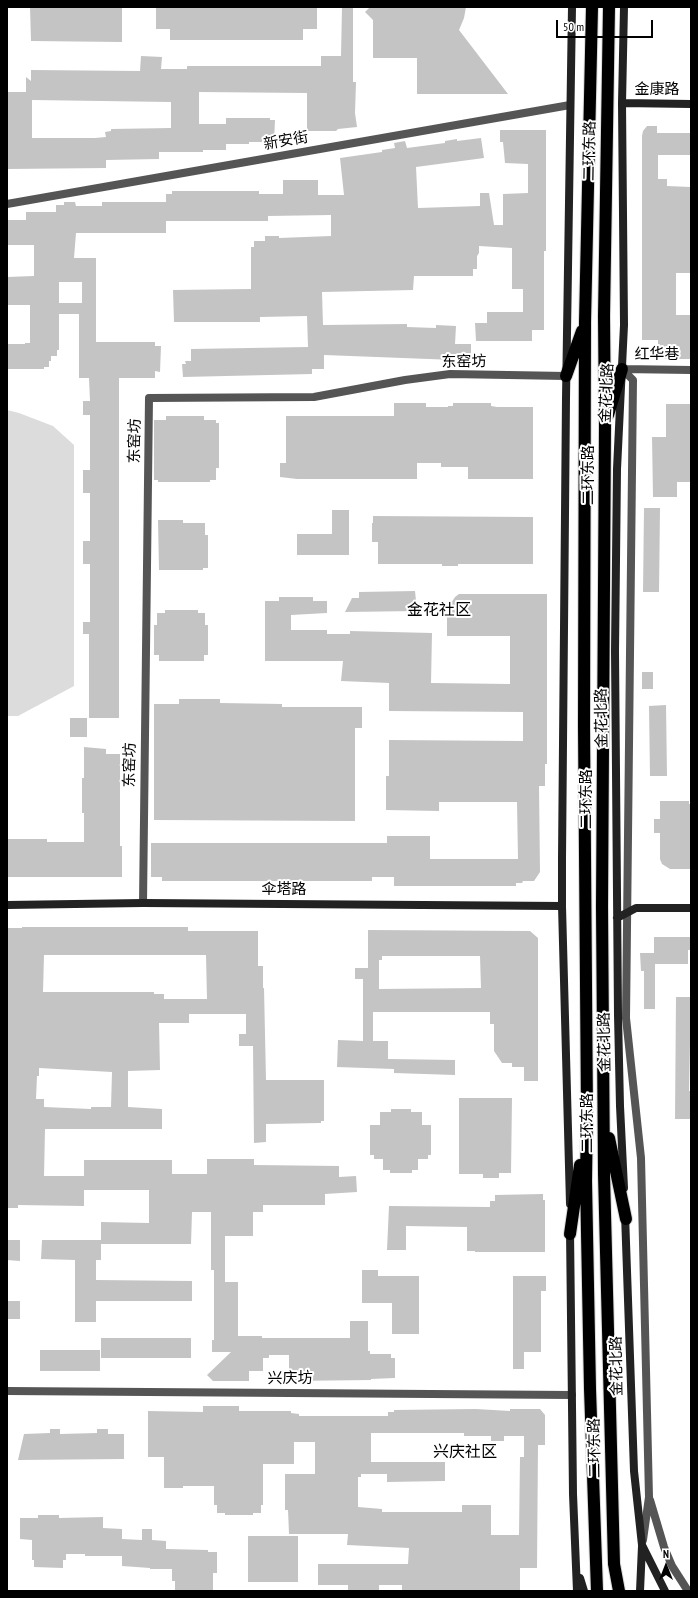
<!DOCTYPE html>
<html>
<head>
<meta charset="utf-8">
<style>
	body { margin:0 }
	#map { position:relative; width:698px; height:1598px; overflow:hidden; background:#fff; font-family:"PT Sans Narrow",sans-serif }
	canvas { display:block }
	.frame { position:absolute; inset:0; border:8px solid #000; pointer-events:none }
	.north { position:absolute; left:646px; top:1546px; width:40px; height:40px; -webkit-text-stroke:3px #fff; paint-order:stroke; rotate:0deg; font-size:11px; font-weight:700; line-height:16px; text-align:center; color:#000 }
	.north::after { content:''; display:block; margin:auto; width:14px; height:18px; background:#000; clip-path:polygon(50% 0,100% 100%,50% 72%,0 100%) }
	.scale { position:absolute; left:556px; top:20px; width:97px; height:18px; box-sizing:border-box; border:2px solid #000; border-top:0; padding-left:5px; font-size:12px; line-height:14px; white-space:nowrap; color:#000; -webkit-text-stroke:3px #fff; paint-order:stroke }
</style>
</head>
<body>
<div id="map">
<canvas width="698" height="1598"></canvas>
<div class="frame"></div>
<div class="north">N</div>
<div class="scale">50 m</div>
</div>
<script>
const g = document.querySelector('canvas').getContext('2d');
g.lineJoin = 'round';
function fillPath(path, color) { g.fillStyle = color; g.fill(path, 'evenodd'); }
function stroke(path, color, width, dash) { g.strokeStyle = color; g.lineWidth = width; g.lineCap = dash ? 'butt' : 'round'; g.setLineDash(dash || []); g.stroke(path); }
function label(font, color, halo, rows, align = 'center') {
  g.font = font + ' "PT Sans Narrow","Noto Sans SC",sans-serif'; g.lineWidth = 4; g.setLineDash([]); g.textBaseline = 'middle'; g.strokeStyle = halo; g.fillStyle = color; for (const [text, x, y, turn = 0] of rows) {
    g.save(); g.translate(x, y); g.rotate((+turn || 0) * Math.PI / 180); g.textAlign = isNaN(turn) ? turn : align; if (halo) g.strokeText(text, 0, 0); g.fillText(text, 0, 0); g.restore();
  }
}
const green = new Path2D(`
	M7,410L19,413L53,426L74,445V686L18,716H7Z`);
const building = new Path2D(`
	M30,7H122V42L31,41Z
	M156,7H317V29H303V40H170V29H156Z
	M342,7H353V82H356L355,113L357,127L338,129L336,131H307V93L199,92V124H226V118H270V120H275L274,142H249V144H226V150H203V152H159V159L106,160V168L7,169V92H26V77L31,81V70L140,71L141,56L162,57L161,69H187V66H321V56H341ZM32,100L171,102V128L111,129V131L105,132L106,137L95,138H32Z
	M370,7H466L464,18L459,30L508,94H417V58H373V20L365,12Z
	M647,126H657V133H691V155H658V179H667V186L691,187V273H676V315H691V359H665L658,351V340H642V136L643,131Z
	M500,130H546V251H544V330H532V341H476L475,323H487V312H523V289H512V248L479,246V253L477,256V269H473V276H414L413,290L322,292L323,325L407,324V327L436,328V325L456,326L455,344H471V358L455,357V360L324,355V369H312V374L183,377L182,364H186L185,361H191V349L308,347L307,316L260,317V322H174L173,290L251,289V247H254V241H265V236H279V238L331,236V215L268,216V221H166V233H76L74,258H96V342H155V346H161L160,372L155,371V378H119V718H89V634H83V622H90V564H83V541H90V493H83V470H90V415H83V401H90L89,378H79V314H59V350H57V356H51V361H49V367H44V369H7V344H25V343H30V305H7V277L34,276V245H7V220H26V212H56V205H64V202H75L76,206H102V202H166V194H172V191H259V194H283V180H318V195H344L340,158L382,152V150L395,148L394,143L405,141L407,148L445,143V141L457,139V141L481,138L484,158L416,167L418,208L480,206V193H489L494,225H503V194L528,193V164L505,163L503,142H500ZM59,282H82V303H59Z
	M394,403H426V407H448V406H453V403H491V406L497,407H533V479H468V467H441V463H417V479H297L280,477V463H286V416H394Z
	M666,404H691V482H677V497H653L652,437H666Z
	M166,416H204V420H216V423H219V468H216V480H210V482H158V480H154V420H166Z
	M644,508H660L659,592H643Z
	M332,510H349V555H297V534H332Z
	M373,516L533,517V564H458V566H442V564H378V542H372V523H373Z
	M158,520H183V523H205V535H208V568H203V570H159Z
	M415,591L417,611L345,612L352,598H359V592Z
	M459,594H547V764H545V786H539L540,872L534,881H523L522,883H516V886H394V877H372V881H162V877H151V843H387V836H430V859H518L517,802H439V811L386,810V776H389V740L523,741V712L389,711V683L341,681L343,661H265V601H279V597H313V601H327V613L291,615V630H327V634H350V631L432,633L431,683L510,684V636H447V605H450L455,597Z
	M165,610H198V613H205V625H208V655H204V661H159V655H154V625H157V613H165Z
	M642,672H653V689H642Z
	M179,699H220V703L282,704V707H362V728H355V821L154,820V704H179Z
	M666,705L667,776H650L649,706Z
	M70,718H87V737H70Z
	M84,747L106,749V754H120V846H122V877H7V839H47V842H84V813H82V778H84Z
	M660,801H689V804H691V869H670L662,864L660,859V833H654V819H660Z
	M22,927H188V931H258V966H263V988H264L266,1080H324V1121H321V1123L266,1124V1142L254,1143L253,1046H239V1034H246V1014H189V1023H159L160,1070L128,1071V1107L162,1109V1129H45L44,1176H84V1160H172V1174H207V1159H254V1165L339,1166V1177L356,1176L357,1192L325,1194V1205H263V1212H253V1236H225V1282H238V1336H262V1338H350V1321H368V1351H370V1354H391V1358H395V1378L371,1379V1380L289,1381V1355H269V1358H263V1371H249V1381H213L207,1375L231,1352H212V1340H214V1270H211V1212H192L191,1244H101V1222L149,1223V1190H84V1206L18,1205V1208H7V928H22ZM44,955H206L207,999H164V994H154V992H43ZM39,1068L112,1072L111,1107H91V1109L44,1107V1099H36L37,1076H39Z
	M368,930L530,931L538,938V1081H524V1067H512V1063H502L494,1051V1024H490V1012H373V1041H388V1059L455,1060V1075L394,1073V1069L337,1067L338,1040L363,1041V979H355V968H368ZM382,956H480L481,988L379,989V960H382Z
	M654,937H691V950H688V964H655V1009H644V971H641L640,953H654Z
	M676,997H691L689,1091H691V1119H675Z
	M459,1098H512L511,1173H499V1178H483V1174H459Z
	M391,1109H411V1112H422V1125H431V1155H428V1159H418V1170H412V1173H390V1170H383V1159H374V1155H370V1125H380V1112H391Z
	M543,1194V1200H545V1252H475V1251H467V1227L406,1226V1250H387L389,1206L490,1207V1201H495V1195Z
	M7,1240H20V1261L7,1260Z
	M42,1240H101V1260H96V1280L192,1281V1301H96V1322H75V1260L41,1259Z
	M362,1270H378V1276H419V1334H392V1303H362Z
	M513,1276H546V1291H541V1352H524V1369H513Z
	M7,1301H20V1319H7Z
	M101,1338H191V1358H101Z
	M40,1350H100V1371H40Z
	M203,1406H239V1411H291V1413L299,1414V1416H388V1412H394V1410L476,1409L510,1411V1409H540L545,1415V1445H538L537,1568H520V1591H402V1585H379V1591H348V1585H318V1564H408L409,1548L347,1545L348,1534H289L288,1510H285V1474H315V1442H294V1464H263V1505H261V1513H253V1515H225V1513H217V1505H214V1486H183V1488H164V1457H148V1411L203,1412ZM371,1433H464V1436H491V1441H504V1436H524V1457H520L519,1535H491V1505H462V1512H382V1509L358,1507V1477H361V1474H387V1482L445,1481V1462H371Z
	M50,1429H60V1434L97,1433V1429H108V1434H124V1459L18,1460L24,1434L50,1433Z
	M38,1515H59V1518L103,1517V1528L122,1529V1539L142,1540V1529H152V1540L166,1541V1549L208,1550V1552H217V1573H213V1591H175V1581H172V1569H150V1568L122,1566V1556H85V1554H66V1560H63V1568L34,1567V1560H32V1540L20,1539V1518H38Z
	M248,1536H298V1582H248Z`);
const street = new Path2D(`
	M7,204L570,105
	M622,369L633,380L626,1018L641,1158L649,1497L643,1540
	M622,369L691,370
	M143,903L149,398L314,397L405,380L450,374L566,376
	M7,1391L572,1395
	M650,1500L664,1547L672,1566L688,1591`);
const secondary = new Path2D(`
	M624,7L622,103L624,325L617,469L615,651L618,1015L620,1106L624,1188
	M622,103L691,104
	M7,905L143,903L562,906
	M617,918L636,908H691
	M570,1204L562,906V858L566,398L572,7
	M625,1214L634,1471L642,1545L665,1591
	M570,1230L573,1494L577,1591
	M580,1578L584,1591
	M640,1591L642,1546`);
const highway = new Path2D(`
	M592,7L585,322L584,726L587,1112L586,1181L590,1389L597,1591
	M609,7L604,316L605,426L602,906L604,1174L614,1564L619,1591
	M566,376L582,331
	M608,415L622,369
	M609,1138L626,1219
	M570,1234L580,1165`);
const streetNames = [
	["金康路",657,90],
	["新安街",286,141,-10],
	["二环东路",590,151,-89],
	["红华巷",657,355],
	["东窑坊",464,362,-1],
	["金花北路",607,393,-87],
	["东窑坊",135,441,-89],
	["二环东路",589,475,-90],
	["金花北路",602,718,-91],
	["东窑坊",130,765,-89],
	["二环东路",587,799,-90],
	["伞塔路",284,890],
	["金花北路",605,1042,-91],
	["二环东路",588,1123,-90],
	["金花北路",617,1366,-91],
	["兴庆坊",290,1379],
	["二环东路",595,1448,-91]
];
const neighbourhoodNames = [
	["金花社区",439,610],
	["兴庆社区",465,1452]
];
fillPath(green, '#dcdcdc');
fillPath(building, '#c4c4c4');
stroke(highway, '#dbdbdb', 14);
stroke(street, '#555', 8);
stroke(secondary, '#222', 8);
stroke(highway, '#000', 12);
label('15px', '#000', '#fff', streetNames);
label('16px', '#000', '#fff', neighbourhoodNames);
</script>
</body>
</html>
